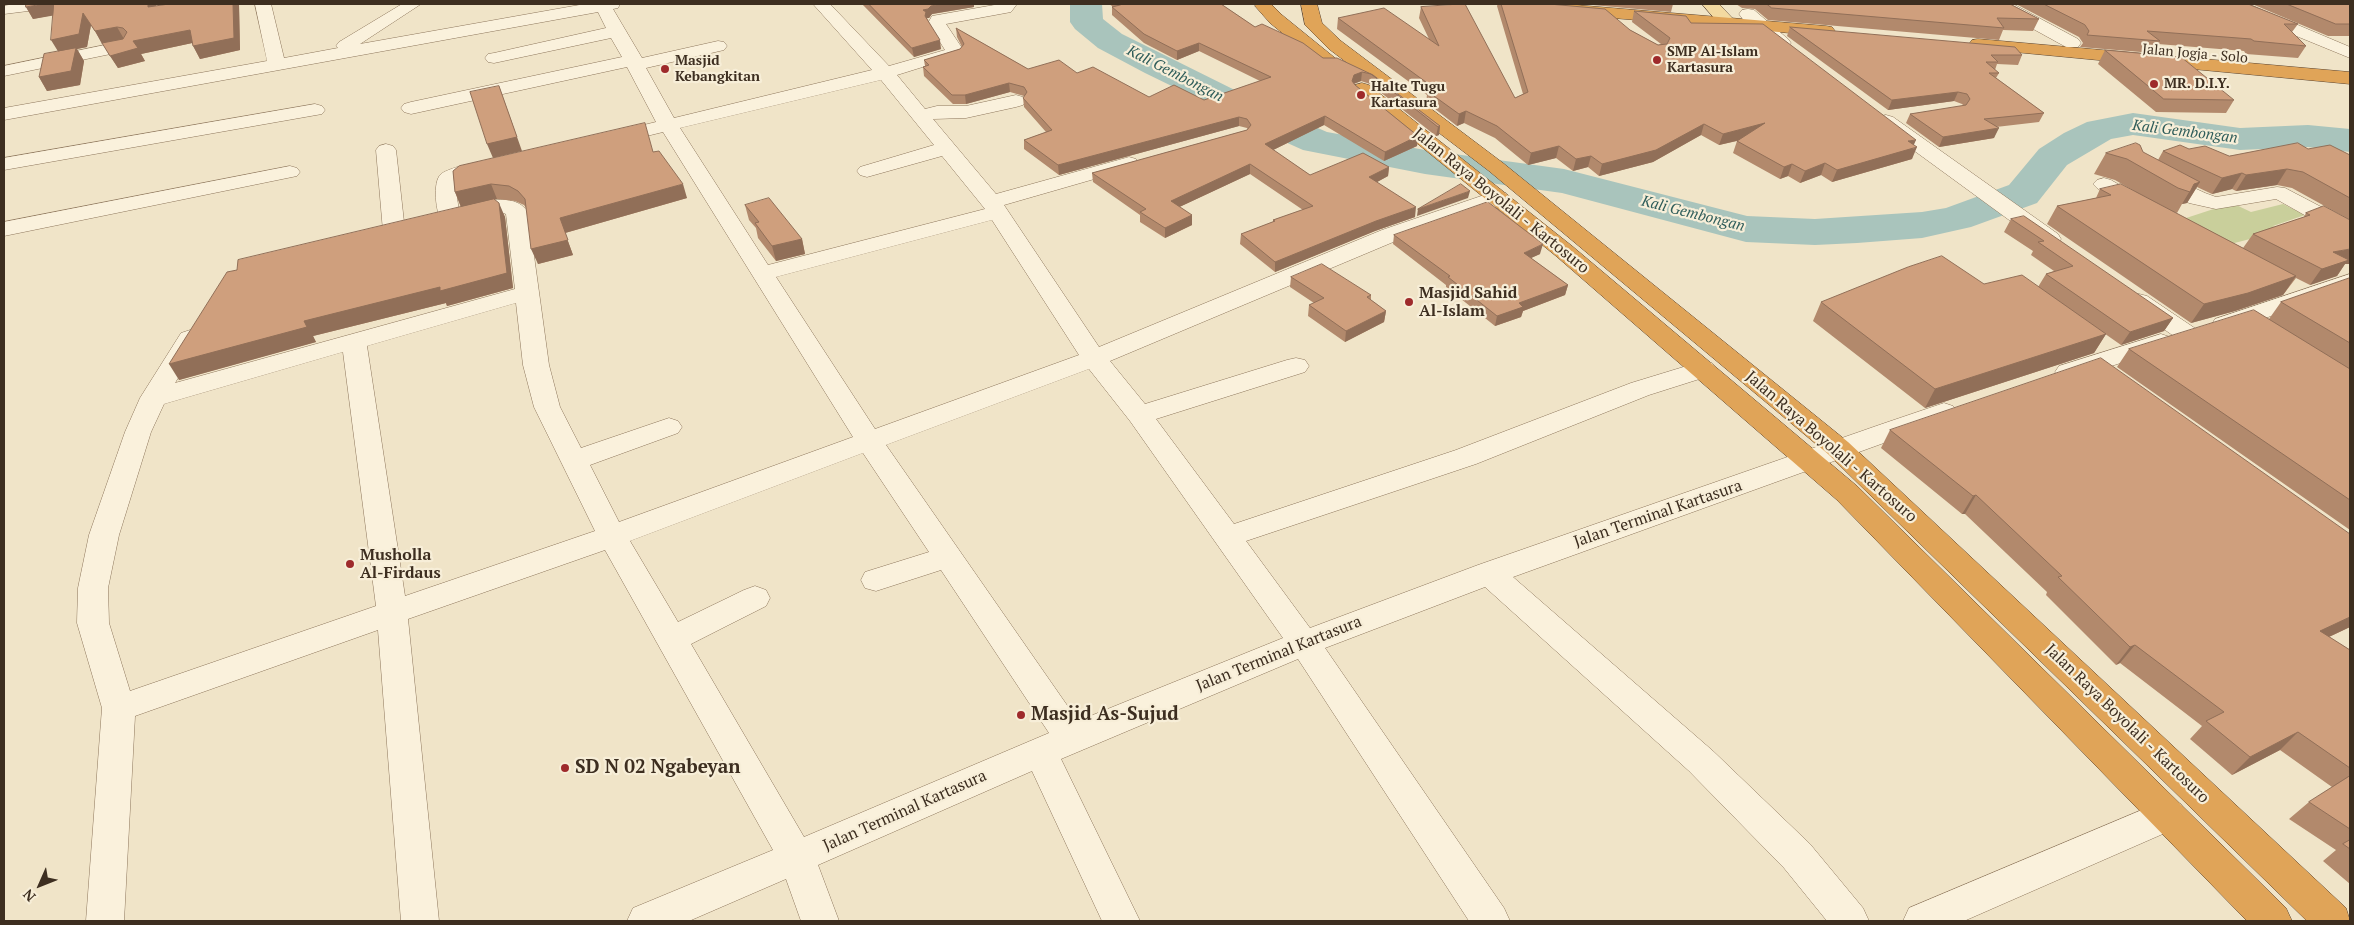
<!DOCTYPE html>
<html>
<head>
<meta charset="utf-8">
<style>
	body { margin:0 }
	#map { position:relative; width:2354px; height:925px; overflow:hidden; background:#f0e4c8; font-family:"PT Serif",serif }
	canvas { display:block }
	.frame { position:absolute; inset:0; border:5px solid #3d2e20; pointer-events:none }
	.north { position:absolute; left:15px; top:860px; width:50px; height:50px; -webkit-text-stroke:4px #f7eed8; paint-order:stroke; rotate:226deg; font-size:14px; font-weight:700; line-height:20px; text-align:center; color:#3d2e20 }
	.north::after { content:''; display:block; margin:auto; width:18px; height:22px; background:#3d2e20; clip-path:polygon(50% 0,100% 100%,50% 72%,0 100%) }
</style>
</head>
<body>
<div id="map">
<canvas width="2354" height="925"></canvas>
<div class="frame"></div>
<div class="north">N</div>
</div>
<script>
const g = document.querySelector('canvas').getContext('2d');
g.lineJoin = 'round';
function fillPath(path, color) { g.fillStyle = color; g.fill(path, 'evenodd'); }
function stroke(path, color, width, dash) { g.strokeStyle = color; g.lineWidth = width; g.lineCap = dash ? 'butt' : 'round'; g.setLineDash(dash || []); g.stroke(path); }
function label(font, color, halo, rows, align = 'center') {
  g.font = font + ' "PT Serif",serif'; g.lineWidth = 4.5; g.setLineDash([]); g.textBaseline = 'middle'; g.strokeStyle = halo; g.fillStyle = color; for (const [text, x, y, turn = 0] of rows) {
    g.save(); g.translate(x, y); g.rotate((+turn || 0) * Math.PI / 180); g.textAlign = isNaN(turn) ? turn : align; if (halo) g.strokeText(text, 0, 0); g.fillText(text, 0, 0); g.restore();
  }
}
const green = new Path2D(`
	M2232,203L2251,212L2283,204L2305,215L2273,226L2281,231L2219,247L2177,221Z`);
const river = new Path2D(`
	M1070,4H1102L1103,19L1122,34L1271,108L1327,132L1425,150L1564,169L1747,216L1815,219L1922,212L1946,208L2009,185L2039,149L2064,133L2087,122L2133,113L2240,128L2308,125L2350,129V152L2308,147L2240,150L2133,135L2111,139L2067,165L2037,203L1971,227L1922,238L1857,243L1815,245L1746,242L1562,193L1425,174L1303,150L1245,124L1221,110L1145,73L1098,48L1075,29L1070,22Z`);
const minor = new Path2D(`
	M14,4H52L50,8L44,9L4,14V6Z
	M255,4H271L284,58L338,48L336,46L339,42L402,4H421L360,44L585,4H620L618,8L613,9L642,58L718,41L724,42L727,46L724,50L646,68L674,118L872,70L813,4H830L889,66L945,50L928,23L932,16L1000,4H1017L1011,12L946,24L964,51L961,55L897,75L925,109L937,106H966L1016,95L1023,97L1026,101L1023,105L1016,107L966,118L933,119L996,194L1122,159L1129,157L1136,159L1139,163L1136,167L1004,205L1099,347L1382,230L1490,193L1498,192L1506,193L1509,198L1506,203L1398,240L1110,361L1145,404L1287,360L1296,358L1305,360L1309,366L1305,372L1156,419L1234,524L1456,450L1631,383L1703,361L1712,363L1716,369L1712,375L1649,395L1476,464L1246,541L1310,628L1478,565L1882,424L1944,403L1953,406L1957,412L1953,418L1513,577L1713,751L1810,844L1863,908L1869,921H1827L1784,868L1689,771L1485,587L1325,648L1504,908L1510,921H1469L1298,659L1061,759L1140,921H1102L1032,771L818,865L839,921H801L786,879L689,921H627L633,908L773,850L605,550L408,619L439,921H401L378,630L135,716L124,921H86L102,708L77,623L78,588L89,535L125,432L140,398L181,333L190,330L199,333L202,338L175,383L515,289L506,214C490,206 462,227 442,223C436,213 432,182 441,174C450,167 486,159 497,162L500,166L497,170L458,182L457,198L459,210C480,203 513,190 528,212L549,365L560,407L581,448L669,418L678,421L682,427L678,433L590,465L619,522L853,437L663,132L610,145L603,143L600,139L603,135L656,122L627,67L411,114L404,112L401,108L404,104L411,102L622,57L611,38L494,63L488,62L485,58L488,54L494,53L606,28L598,12L4,120V108L267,61ZM881,80L934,145L860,167L857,171L860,175L867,177L942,156L985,209L768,265L680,128ZM992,220L1079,355L875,429L776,277ZM516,303L523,365L534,407L595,531L405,596L367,346ZM343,352L376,606L130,691L109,623L108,588L119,535L151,432L164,404ZM1089,369L1130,421L1283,638L1078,721L886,445ZM863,453L929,552L865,572L861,580L865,588L876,591L941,570L1049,733L804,837L691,644L766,606L770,598L766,590L755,586L744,590L678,622L630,541Z
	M1993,4H2013L2078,39L2081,43L2078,47H2066L1995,8Z
	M2226,4H2248L2350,47V58L2228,8Z
	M1748,9L1754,10L1788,39L1791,43L1788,47C1772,51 1748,27 1739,14L1742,10Z
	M124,41L130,42L133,46L130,50L4,76V66Z
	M315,104L322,106L325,110L322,114L4,170V158Z
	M1886,115L1893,117L2058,234L2061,239L2058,244L2050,246L2042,244L1879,125L1876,121L1879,117Z
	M386,144L393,146L396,150L405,231L402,236L394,238L386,236L383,231L376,150L379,146Z
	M290,166L297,168L300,172L297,176L4,236V222Z
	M2158,171L2205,193L2216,197L2277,187L2285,188L2350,222V238L2342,236L2276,199L2216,209L2189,203L2151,181L2148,177L2151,173Z
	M2104,178L2111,180L2148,202L2151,207L2148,212C2130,216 2111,198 2097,188L2093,184L2097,180Z
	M2350,274V289L2233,329L2224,331L2215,329L2212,324L2215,319Z
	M2139,294L2147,296L2196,329L2199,334L2196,339L2187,341L2178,339L2131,306L2127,301L2131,296Z
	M2161,334L2170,337L2173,342L2170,347L2068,380L2059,378L2055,372L2059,366Z
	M2168,799L2181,804L2186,815L2181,826L1964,921H1903L1909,908Z`);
const major = new Path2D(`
	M1702,4H1719L1736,22L1733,26H1721Z`);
const highway = new Path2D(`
	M1257,4H1271L1282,15L1335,58L1338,62L1335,66H1323L1270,23L1255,6Z
	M1301,4H1317L1322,23L1341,41L1503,163L1848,442L2346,908L2350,921H2307L1828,454L1489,171L1329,49L1305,25Z
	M1498,4H1564L1826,26L1832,27L1835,31L1832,35L1826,36L1506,9L1500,8Z
	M1978,39L2350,72V84L1972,48L1969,44L1972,40Z
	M1362,83L1369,85L1572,246L1857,486L2286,908L2292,921H2247L1837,500L1556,256L1355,93L1353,89L1355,85Z`);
const wall = new Path2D(`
	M156,4V6L239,5L240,50L200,59L192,43L141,54L145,61L118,68L91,25L87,47L77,49L84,61L80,85L47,91L39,77L58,52L53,15L33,19L26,7Z
	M862,4H974V7L932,14L929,18H927L941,49L914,57Z
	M1109,4H1221L1255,27L1323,58L1373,75L1440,126L1439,135L1436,136L1370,84L1361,81L1354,84L1418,136L1417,146L1384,161L1324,125L1273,150L1310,175L1389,167L1388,176L1377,182L1415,217L1375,231L1275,272L1240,244L1241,234L1273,222V220L1303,210L1250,174L1179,207L1192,215V225L1165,238L1140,222V215L1093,182L1092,173L1247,130H1248L1247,128L1239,126L1059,175L1024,149V140L1046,132L1024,107L1023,98L1024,96L1010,92L966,104H953L924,76L923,67L925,66L924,60L960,49L962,47L957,37L956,28L1028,69L1077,73L1149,97L1204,100L1260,81L1199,51L1177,60L1144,43L1112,15V6Z
	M1498,4H1549L1630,30L1658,45L1661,44L1632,22L1634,11L1691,23L1914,145L1912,159L1832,182L1821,175L1800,183L1788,176L1780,179L1733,153L1737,141L1719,145L1701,135L1653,162L1599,176L1588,167L1573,171L1556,158L1528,165L1495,138L1464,123L1457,126L1426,102L1427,95L1337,29L1338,18L1429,39L1419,18L1421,7L1515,98L1523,94L1497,6Z
	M1581,4H1673L1671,12Z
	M1736,4H2010L2039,19L2033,31L2003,30L1999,40L1768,20L1755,9L1742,8Z
	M2016,4H2248L2298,24L2292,32L2306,46L2298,58L2246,54L2244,51L2158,44L2153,53L2080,47L2083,43L2079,37Z
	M2252,4H2350V36H2328Z
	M1790,27L2022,55L2018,65L1997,64L1995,70L1999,73L1996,78L2044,113L2039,122L1996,127L1994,138L1939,147L1906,123L1910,114L1964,106L1962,104L1954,101L1888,110L1787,36Z
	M2105,50L2234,100L2226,113L2156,112L2098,64Z
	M2189,149L2229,156L2308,149L2350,155V220L2292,188L2277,185L2236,191L2232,189L2212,194L2197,187L2187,203L2182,204L2177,213L2174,212L2243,248L2253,234L2304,217L2306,213L2324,206L2345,264L2337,276L2310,285L2296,278L2283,295L2235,311L2191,323L2047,224L2057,206L2096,198L2100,189L2136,192L2115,180L2094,174L2106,153L2158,160L2163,151Z
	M654,152L687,198L565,233L573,255L538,264L526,208L524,205L515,201L497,199H494L505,217L513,288L447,306L446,303L313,336L316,342L179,380L237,270L492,200L461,207L455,192L453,171Z
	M745,205L802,239L805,254L776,261L758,238L756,228L749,220Z
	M2011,219L2173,318L2164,331L2121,345L2038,287L2046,274L2054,271L2031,255L2033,251L2004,232Z
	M1394,235L1540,254L1531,258L1568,285L1565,295L1523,311L1521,317L1495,326L1446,287V285L1393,244Z
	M1291,277L1371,295V300L1386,311L1384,322L1345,342L1308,316L1309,305L1314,303L1290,287Z
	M2350,278V530L2117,367L2129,349L2269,319L2281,302Z
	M1821,302L2106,334L2094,353L1925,408L1813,321Z
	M1890,430L2350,534V627L2329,637L2350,650V884L2323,861L2336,850L2289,819L2309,802L2332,787L2280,750L2232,775L2190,739L2202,726L2120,663L2116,665L2046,595L2047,592L1965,514H1962L1881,448Z`);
const shadedWall = new Path2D(`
	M43,4H56L62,14L33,19L26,7Z
	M148,4H156L155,20L148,7Z
	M233,4H238L239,5L240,50L200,59L193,46Z
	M942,4H974V7L932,14L929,18H927V20L923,10L931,6Z
	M83,13L91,25L87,47L77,49L84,61L80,85L47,91L39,77L59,53L51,40Z
	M117,27L124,39L102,44L95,31Z
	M190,30L197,42L141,54L145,61L118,68L110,56L133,41Z
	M940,40L941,49L914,57L912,48Z
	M1199,43V51L1177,60V51Z
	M1362,72L1361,81L1353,84L1352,81L1354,75Z
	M1009,83L1010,92L966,104L965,95Z
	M499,86L522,151L493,158L487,144Z
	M1958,92L1954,101L1888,110L1892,100Z
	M1466,111L1464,123L1457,126L1459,114Z
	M1325,116L1324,125L1265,154V144Z
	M1239,117V126L1059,175L1058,165Z
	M1765,123L1761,135L1719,145L1723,134Z
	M1704,124L1701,135L1653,162L1599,176L1602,164Z
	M1440,126L1439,135L1436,136L1438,127Z
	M1999,128L1994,138L1939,147L1943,137Z
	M1418,136L1417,146L1384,161L1385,152Z
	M1916,140L1912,149L1917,147L1912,159L1832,182L1837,170L1908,141Z
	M1559,146L1556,158L1528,165L1531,153Z
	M1591,156L1588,167L1573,171L1576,159Z
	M1825,163L1821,175L1800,183L1805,171Z
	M1250,164V174L1171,211V201Z
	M1792,164L1788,176L1780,179L1784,167Z
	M1389,167L1388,176L1368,187L1369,177Z
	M2287,169L2277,185L2236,191L2246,175Z
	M2242,173L2232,189L2212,194L2222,178Z
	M2200,182L2187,203L2182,204L2194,184Z
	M491,184L497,199L461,207L455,192Z
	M683,184L687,198L565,233L573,255L538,264L531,249L560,218Z
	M1470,191L1468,198L1417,216L1418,209Z
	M499,203L505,217L513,288L447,306L446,303L313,336L316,342L179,380L169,364L304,321Z
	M1416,207L1415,217L1375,231L1275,272V262L1376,221Z
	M1192,215V225L1165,238V228Z
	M802,239L805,254L776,261L772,246Z
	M1543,244L1540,254L1522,262L1524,253Z
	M2350,249V264H2345L2337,276L2310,285L2333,252Z
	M2296,276L2283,295L2235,311L2191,323L2204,304Z
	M1568,285L1565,295L1523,311L1521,317L1495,326L1497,316L1519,303Z
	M1386,311L1384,322L1345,342L1346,331Z
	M2173,318L2164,331L2121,345L2130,332Z
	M2106,334L2094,353L1925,408L1935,389Z
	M1976,495L1965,514H1962L1973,496Z
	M2350,617V627L2303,649L2320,631Z
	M2135,645L2120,663L2116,665L2130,647Z
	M2298,732L2280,750L2232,775L2250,757Z`);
const building = new Path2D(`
	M26,4H43L26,7Z
	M54,4H148V7L169,4H233L234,38L193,46L190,30L133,41L138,48L110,56L102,43L123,39L127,32L123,28L117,27L95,31L83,13L79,34L51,40Z
	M869,4H942L931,6L928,9L923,10L926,12L925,16L940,40L912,48Z
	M1119,4H1221L1255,27L1262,24L1303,43L1323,58H1337L1373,75L1440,126L1438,127L1371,74L1362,72L1354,75L1352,81L1355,85L1418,136L1385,152L1325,116L1265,144L1310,175L1363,153L1389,167L1369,177L1416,207L1376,221L1275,262L1241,234L1275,221L1273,220L1313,206L1250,164L1171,201L1192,215L1165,228L1140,212L1146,209L1092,173L1247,130L1251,125L1247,119L1239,117L1058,165L1024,140L1052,130L1023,98L1027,92L1024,87L1009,83L965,95H952L923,67L929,65L924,60L960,49L964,44L956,28L1028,69L1059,60L1077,73L1093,67L1149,97L1174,85L1204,100L1271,77L1199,43L1177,51L1144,34L1112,7L1120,5Z
	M1465,4L1515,98L1528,92L1501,4H1549L1605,9L1630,30L1658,45L1667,44L1670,38L1634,11L1686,16L1691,23L1763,24L1916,140L1908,141L1917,147L1837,170L1825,163L1805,171L1792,164L1784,167L1737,141L1765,123L1723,134L1704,124L1656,150L1602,164L1591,156L1576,159L1559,146L1531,153L1497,126L1466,111L1459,114L1427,91L1430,85L1338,18L1384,8L1439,46L1421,7Z
	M1767,4H2010L2039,19L1997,18L2004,28L1772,8Z
	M2044,4H2248L2298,24H2284L2306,46L2254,41L2251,39L2147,31L2160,41L2087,35L2089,31L2085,25Z
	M2287,4H2350V24H2336Z
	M1790,27L2015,47L2022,55H1991L1998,62H1986L1999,73H1989L2044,113L1984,119L1999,128L1943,137L1910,114L1966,105L1970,99L1967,94L1958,92L1892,100Z
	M76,48L71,71L39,77L44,54Z
	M2105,50L2181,57L2234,100L2164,99Z
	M499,86L517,137L487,144L470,92Z
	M645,123L653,152L659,151L683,184L560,218L568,240L531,249L525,199L518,191L509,186L491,184L455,192L453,171L459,166Z
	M2136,143L2140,145L2143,152L2200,182L2194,184L2190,192L2178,188L2127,159L2106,153Z
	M2298,143L2308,149L2330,145L2350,155V198L2303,172L2287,169L2246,175L2242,173L2222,178L2163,151L2180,145L2189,149L2205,146L2229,156Z
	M1461,184L1470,191L1418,209Z
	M2121,184L2296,276L2248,293L2204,304L2057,206L2111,195L2100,189Z
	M769,198L802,239L772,246L755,223L759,222L745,205Z
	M494,199L499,203L507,273L440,291V287L304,321L307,327L169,364L227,272L237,270L238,260Z
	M1488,202L1543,244L1524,253L1568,285L1519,303L1523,307L1497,316L1448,277L1450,276L1394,235Z
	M2324,206L2350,220V249L2333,252L2349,260L2322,269L2253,234L2310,215L2306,213Z
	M2024,216L2173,318L2130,332L2046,274L2073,266L2038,242L2044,241L2011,219Z
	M1942,256L1984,284L2022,275L2106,334L1935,389L1821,302L1908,267Z
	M1322,264L1371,295L1367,297L1386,311L1346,331L1309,305L1324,298L1291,277Z
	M2350,278V343L2281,302Z
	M2254,310L2350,369V500L2129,349Z
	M2101,358L2350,534V617L2320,631L2350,650V768L2298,732L2250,757L2206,721L2224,712L2135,645L2130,647L2058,577L2062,576L1976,495L1973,496L1890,430Z
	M2350,776V829L2309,802Z
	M2350,840V849L2343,844Z`);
const markers = [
	[1657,60,5,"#9e2a2b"],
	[665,69,5,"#9e2a2b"],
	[2154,84,5,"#9e2a2b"],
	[1361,95,5,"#9e2a2b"],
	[1409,302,5,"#9e2a2b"],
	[350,564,5,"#9e2a2b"],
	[1021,715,5,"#9e2a2b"],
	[565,768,5,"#9e2a2b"]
];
const farPoinames = [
	["SMP Al-Islam",1667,52],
	["Kartasura",1667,68],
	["Masjid",675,61],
	["Kebangkitan",675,77],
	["MR. D.I.Y.",2164,84],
	["Halte Tugu",1371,87],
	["Kartasura",1371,103]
];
const farStreetnames = [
	["Jalan Jogja - Solo",2195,54,5]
];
const farWaternames = [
	["Kali Gembongan",1175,74,27],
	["Kali Gembongan",2185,132,7],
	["Kali Gembongan",1693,214,14]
];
const streetNames = [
	["Jalan Raya Boyolali - Kartosuro",1501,201,39],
	["Jalan Raya Boyolali - Kartosuro",1831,447,41],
	["Jalan Terminal Kartasura",1658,514,-19],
	["Jalan Terminal Kartasura",1279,654,-22],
	["Jalan Raya Boyolali - Kartosuro",2127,724,44],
	["Jalan Terminal Kartasura",905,811,-24]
];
const poiNames = [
	["Masjid Sahid",1419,293],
	["Al-Islam",1419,311],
	["Musholla",360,555],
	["Al-Firdaus",360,573]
];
const nearPoinames = [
	["Masjid As-Sujud",1031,715],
	["SD N 02 Ngabeyan",575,768]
];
fillPath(green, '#c9cf9b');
fillPath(river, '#a9c4bc');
stroke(minor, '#8d765c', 1);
stroke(major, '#5b4430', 1);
stroke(highway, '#5b4430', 1);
fillPath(minor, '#faf1dc');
fillPath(major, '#f3d9a0');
fillPath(highway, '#e0a458');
fillPath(wall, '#b2896c');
fillPath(shadedWall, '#916f58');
fillPath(building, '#cf9f7d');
stroke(building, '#916f58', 1);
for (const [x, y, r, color] of markers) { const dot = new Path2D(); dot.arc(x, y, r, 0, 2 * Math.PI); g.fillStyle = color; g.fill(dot); stroke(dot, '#f7eed8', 2); }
label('bold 14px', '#3d2e20', '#f7eed8', farPoinames, 'left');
label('14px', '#3d2e20', '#f7eed8', farStreetnames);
label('italic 15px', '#2f5d5a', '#f7eed8', farWaternames);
label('16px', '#3d2e20', '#f7eed8', streetNames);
label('bold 16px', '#3d2e20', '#f7eed8', poiNames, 'left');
label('bold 19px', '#3d2e20', '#f7eed8', nearPoinames, 'left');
</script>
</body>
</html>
